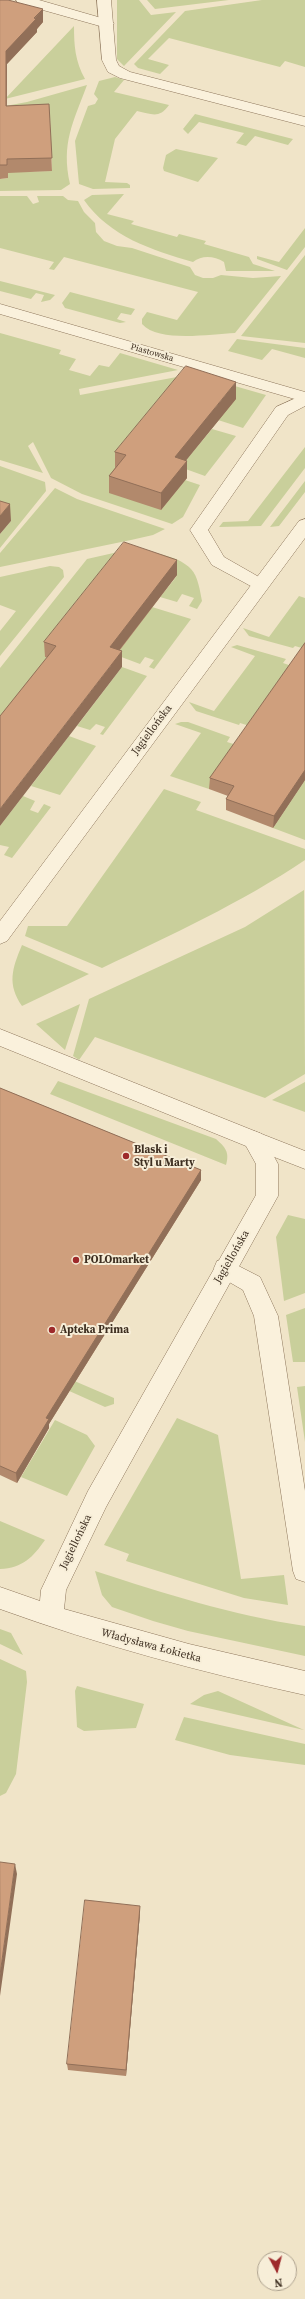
<!DOCTYPE html>
<html>
<head>
<meta charset="utf-8">
<style>
	body { margin:0 }
	#map { position:relative; width:305px; height:2299px; overflow:hidden; background:#f0e4c8; font-family:"Source Serif 4",serif }
	canvas { display:block }
	.north { position:absolute; left:257px; top:2251px; width:40px; height:40px; box-sizing:border-box; background:#f7eed8; border:1px solid #ada18e; border-radius:50%; rotate:173deg; font-size:11px; font-weight:700; line-height:16px; text-align:center; color:#3d2e20 }
	.north::after { content:''; display:block; margin:auto; width:14px; height:18px; background:#9e2a2b; clip-path:polygon(50% 0,100% 100%,50% 72%,0 100%) }
</style>
</head>
<body>
<div id="map">
<canvas width="305" height="2299"></canvas>
<div class="north">N</div>
</div>
<script>
const g = document.querySelector('canvas').getContext('2d');
g.lineJoin = 'round';
function fillPath(path, color) { g.fillStyle = color; g.fill(path, 'evenodd'); }
function stroke(path, color, width, dash) { g.strokeStyle = color; g.lineWidth = width; g.lineCap = dash ? 'butt' : 'round'; g.setLineDash(dash || []); g.stroke(path); }
function label(font, color, halo, rows, align = 'center') {
  g.font = font + ' "Source Serif 4",serif'; g.lineWidth = 4; g.setLineDash([]); g.textBaseline = 'middle'; g.strokeStyle = halo; g.fillStyle = color; for (const [text, x, y, turn = 0] of rows) {
    g.save(); g.translate(x, y); g.rotate((+turn || 0) * Math.PI / 180); g.textAlign = isNaN(turn) ? turn : align; if (halo) g.strokeText(text, 0, 0); g.fillText(text, 0, 0); g.restore();
  }
}
const green = new Path2D(`
	M117,0H139L151,15L176,12L124,66L117,59Z
	M147,0H229L155,9Z
	M262,0H305V67L285,61L280,67L169,38L148,59L169,65L160,74L138,68L134,64L185,11Z
	M74,26C74,46 75,61 85,79L5,99Z
	M115,77L124,80L114,92L169,105C159,119 152,114 137,111L115,139L105,182L127,183L130,185V188L93,189L79,184L75,141L88,106L95,104L98,99L94,94L99,81Z
	M87,85C73,123 61,143 70,184L61,190L0,191V179L8,178L7,165L12,172L52,171L50,118L0,107L27,102Z
	M195,114L293,139L288,145L255,136L246,146L236,143L244,133L199,122L188,134L183,129Z
	M176,149L218,158L198,182L164,171L163,168L166,155Z
	M124,194L107,214L134,221L131,224L177,237L179,234L206,241L204,244L249,257L253,264L275,271H226L224,262C214,256 202,255 193,262C152,250 110,237 84,200L92,195Z
	M0,196H27L33,204L39,202L37,196H63L68,200L78,201L84,212L95,223L96,232L104,241L117,246L132,248L190,267L195,275L203,278H213L221,275L253,278L281,276L235,333C210,334 159,343 142,324V319L147,312L177,320L198,292L64,257L54,270L49,269L54,262L0,248Z
	M305,228V247L287,270L257,259V256L279,262Z
	M305,255V343L241,336Z
	M0,281L55,295L50,300L41,302L44,295L36,293L31,299L0,291Z
	M70,292L135,309L131,315L121,313L117,319L126,322L120,323L65,308L62,303Z
	M0,333L61,350L59,354L76,359L69,370L90,376L99,365L109,367L120,353L178,370L79,389L80,395L193,374L266,395L243,428L218,420L235,399L186,383L161,510L185,480L200,485L183,517L172,524L82,494L51,478L33,442L28,446L43,473L0,460Z
	M237,339L305,348V358L272,349L262,360L228,351Z
	M212,429L236,436L205,476L180,467Z
	M305,447V468L261,526L219,527L223,522L248,521Z
	M0,466L45,482L46,491L0,548V534L11,521L0,517Z
	M305,481V492L279,526L270,527Z
	M55,488L77,499L165,529L153,535L131,540L0,567V553Z
	M145,551C159,554 180,557 191,569C198,576 200,591 202,601L197,609L189,606L194,598L182,594L177,602L160,597L177,576L71,666L0,733V668L87,559L118,552Z
	M50,566L59,567L63,570L64,577L0,656V631L16,611L0,605V577Z
	M299,596L305,598V649L295,646L293,648L249,636L243,628L269,637Z
	M152,607L191,619L154,669L149,667L154,660L145,657L140,664L116,655Z
	M237,645L286,659L283,663L295,667L253,727L240,723L239,725L196,711L189,702L214,711L255,656L231,647Z
	M122,667L147,676L103,735L100,734L105,727L96,724L90,730L77,726Z
	M181,722H188L230,737L227,742L240,746L209,789L170,776L201,733L175,724Z
	M69,736L96,746L60,795L31,786Z
	M305,780V840L273,828Z
	M164,789L201,802L196,810L305,849V860C241,903 171,935 102,968L25,936L28,926H67Z
	M23,796L35,801L30,810L38,813L44,804L51,807L12,858L4,855L9,847L0,845V826Z
	M304,890L305,1074L265,1098L95,1037L79,1060L73,1056L89,999L245,927Z
	M22,945L89,974L22,1006C7,984 12,969 22,945Z
	M80,1004L65,1050L36,1024Z
	M58,1081L216,1139C225,1147 230,1152 226,1165L50,1094Z
	M305,1082V1112L272,1100Z
	M288,1215L305,1219V1293L284,1301L276,1237Z
	M305,1308V1362H293L286,1315Z
	M0,1349L114,1398V1404L105,1407L0,1360Z
	M305,1386V1442L297,1387Z
	M177,1418L218,1435L241,1579L284,1575L288,1605L244,1598L126,1561L129,1554L104,1545Z
	M55,1420L87,1435L95,1446L67,1496L21,1477Z
	M0,1521L45,1540C33,1557 23,1568 0,1569Z
	M95,1571C166,1594 231,1615 305,1626V1656L188,1631L153,1621L112,1607L102,1595Z
	M0,1629L11,1633L23,1655L0,1644Z
	M0,1659L26,1671L27,1682L16,1774L6,1793L0,1796Z
	M77,1686L144,1704L136,1728L84,1731L77,1727L75,1691Z
	M218,1691L304,1730L190,1704L204,1695Z
	M184,1717L305,1744V1765L230,1755L175,1740Z`);
const lane = new Path2D(`
	M16,0H39L112,21L114,24L107,28L18,3Z
	M305,394V406L288,415L208,530L224,557L266,581L269,585L266,589L260,591L212,565L190,530L276,407Z
	M254,1131L305,1151V1169L246,1146L243,1140L246,1134Z
	M225,1259L260,1277L278,1316L305,1491V1582L296,1579L293,1571L254,1316L243,1290L217,1275L214,1268L217,1261Z`);
const street = new Path2D(`
	M97,0H111L116,60L119,66L130,72L305,117V126L120,78L108,72L102,60Z
	M0,304L305,392V402L0,314Z
	M305,519V538L7,941L0,944V921L299,521Z
	M0,1029L262,1134L278,1164V1196L106,1507L66,1590L64,1609L189,1644L305,1671V1695C201,1672 99,1645 0,1609V1587L40,1601L41,1590L88,1491L256,1195V1164L246,1146L0,1046Z`);
const wall = new Path2D(`
	M0,0L43,9V22L37,29V32L7,64V106L49,104L52,171L8,173V178L0,179Z
	M236,399L186,460L187,478L161,510L109,493V476L115,468V452Z
	M177,560V575L120,650L122,651V667L45,657L44,642Z
	M305,643V780L273,828L226,810V799L228,796L209,789L210,778Z
	M0,1088L201,1170V1180L49,1424V1428L17,1483L0,1475Z
	M140,1913L126,2076L68,2070L67,2064Z`);
const shadedWall = new Path2D(`
	M43,9V22L37,29V32L7,64V119L6,51Z
	M236,382V399L175,474V457Z
	M187,461V478L161,510V493Z
	M10,504L11,521L0,534V516Z
	M177,560V575L110,662V647Z
	M122,651V667L0,826V809Z
	M305,770V780L273,828L274,816Z
	M201,1170V1180L49,1424V1428L17,1483L16,1473L46,1418Z
	M15,1864L17,1874L0,1996V1975Z
	M140,1906V1913L126,2076V2070Z`);
const building = new Path2D(`
	M0,0H8L43,9L34,18L36,19L6,51V106L49,104L52,158L7,159V165H0Z
	M186,366L236,382L175,457L187,461L161,493L109,476L126,455L115,452Z
	M0,501L10,504L0,516Z
	M124,542L177,560L110,647L122,651L0,809V716L56,646L44,642Z
	M305,643V770L274,816L226,799L234,786L210,778Z
	M0,1088L201,1170L46,1418L49,1419L16,1473L0,1466Z
	M0,1862L15,1864L0,1975Z
	M85,1900L140,1906L126,2070L67,2064Z`);
const markers = [
	[126,1156,4,"#9e2a2b"],
	[76,1260,4,"#9e2a2b"],
	[52,1330,4,"#9e2a2b"]
];
const farStreetnames = [
	["Piastowska",152,353,16]
];
const streetNames = [
	["Jagiellońska",152,730,-53],
	["Jagiellońska",232,1257,-60],
	["Jagiellońska",76,1542,-64],
	["Władysława Łokietka",151,1646,15]
];
const poiNames = [
	["Blask i",134,1150],
	["Styl u Marty",134,1163],
	["POLOmarket",84,1260],
	["Apteka Prima",60,1330]
];
fillPath(green, '#c9cf9b');
stroke(lane, '#8d765c', 1);
stroke(street, '#8d765c', 1);
fillPath(lane, '#faf1dc');
fillPath(street, '#faf1dc');
fillPath(wall, '#b2896c');
fillPath(shadedWall, '#916f58');
fillPath(building, '#cf9f7d');
stroke(building, '#916f58', 1);
for (const [x, y, r, color] of markers) { const dot = new Path2D(); dot.arc(x, y, r, 0, 2 * Math.PI); g.fillStyle = color; g.fill(dot); stroke(dot, '#f7eed8', 1.5); }
label('9px', '#3d2e20', '#f7eed8', farStreetnames);
label('11px', '#3d2e20', '#f7eed8', streetNames);
label('bold 11px', '#3d2e20', '#f7eed8', poiNames, 'left');
</script>
</body>
</html>
